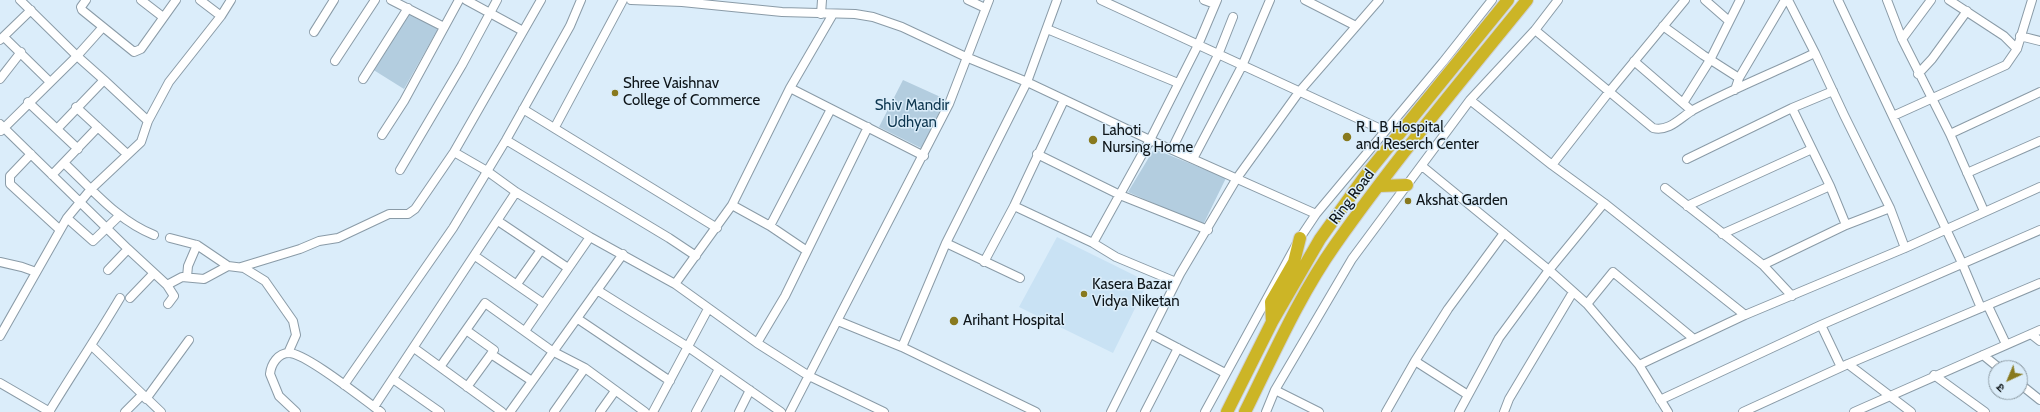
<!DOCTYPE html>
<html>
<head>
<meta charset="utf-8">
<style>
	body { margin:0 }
	#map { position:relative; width:2040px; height:412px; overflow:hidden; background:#dbedfa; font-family:Cabin,"Noto Sans Devanagari",sans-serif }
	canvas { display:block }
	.north { position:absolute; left:1988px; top:360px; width:40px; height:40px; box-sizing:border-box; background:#dbedfa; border:1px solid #8997a0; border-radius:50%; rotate:224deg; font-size:11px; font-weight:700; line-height:16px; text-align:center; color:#0e1519 }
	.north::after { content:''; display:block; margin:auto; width:14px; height:18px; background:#88791e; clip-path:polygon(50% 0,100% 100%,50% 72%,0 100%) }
</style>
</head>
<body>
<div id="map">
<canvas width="2040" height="412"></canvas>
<div class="north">उ</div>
</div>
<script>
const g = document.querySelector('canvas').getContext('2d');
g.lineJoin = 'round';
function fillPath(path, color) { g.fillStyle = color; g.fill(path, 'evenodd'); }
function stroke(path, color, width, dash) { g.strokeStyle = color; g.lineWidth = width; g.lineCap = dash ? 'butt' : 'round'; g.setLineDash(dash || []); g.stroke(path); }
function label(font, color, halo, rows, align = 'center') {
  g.font = font + ' Cabin,sans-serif'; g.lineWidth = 3; g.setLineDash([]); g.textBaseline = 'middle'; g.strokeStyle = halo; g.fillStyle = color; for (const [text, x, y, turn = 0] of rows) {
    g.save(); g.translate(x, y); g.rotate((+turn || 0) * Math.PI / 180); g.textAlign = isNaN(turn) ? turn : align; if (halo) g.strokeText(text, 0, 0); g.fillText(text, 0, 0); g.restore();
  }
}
const built = new Path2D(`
	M1057,237L1148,282L1113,353L1019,307Z`);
const green = new Path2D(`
	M410,10L439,27L404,89L372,69Z
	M903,80L945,99L923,149L879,127Z
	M1154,149L1226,178L1203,225L1128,192Z`);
const minor = new Path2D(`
	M20,0L77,56L104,80L57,129
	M86,0L81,7L82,10L134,52L141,49L176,0
	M141,0L163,17
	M200,0L221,16L231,0
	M391,0L444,27
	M466,0L523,31
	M631,0L682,2L782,12L855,14L873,17L902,27L966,57L1027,82L1150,140L1316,214
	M968,0L985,8
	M1101,0L1385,131
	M1204,0L1215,4
	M1305,0L1356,26
	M1705,0L1729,21
	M1788,0L1815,53L1844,115L1890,208L1905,248
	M1838,0L1962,263L1981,308
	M1887,0L1902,39L1950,134L1984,211
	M1949,0L2004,36L2017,49
	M821,14L822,0
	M1663,26L1703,55L1739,78
	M1047,29L1178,83
	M1535,30L1653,128C1669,132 1680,118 1693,110C1732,89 1775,72 1815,53
	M314,32L334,0
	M2020,36L2040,41
	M4,37L50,82
	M1902,39L1931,0
	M0,40L31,10
	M335,61L375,0
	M1634,61L1692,111
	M1918,74L1932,59L1967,11
	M0,79L21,52
	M363,79L408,8
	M104,80L148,121
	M790,88L924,156
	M1735,90L1739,78L1785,0
	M1470,100L1552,165L1604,203L1745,315
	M28,102L78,149
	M1683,103L1710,60L1740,0
	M76,107L127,154
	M1792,108L1830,186L1846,225
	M523,109L717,228
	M1893,116L2006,65L2017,49L2032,0
	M0,124L128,249L167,285L174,296L168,304
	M555,127L623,0
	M1,131L77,56L103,27
	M1950,134L2040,92
	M382,135L404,101L459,0
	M506,140L669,238L696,256
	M1172,149L1218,55L1233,17
	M454,152L487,171L516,192L590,237L675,284L757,343L809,376L884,412
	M31,154L10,176V184L59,229
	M1037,154L1120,195L1208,230
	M1193,159L1242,66L1270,0
	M1687,159L1792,108L1833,91
	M64,163C92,189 118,221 154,235
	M1552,165L1609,92L1685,0
	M1422,166L1549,270L1587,304L1639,365L1668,412
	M400,170L462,65L497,0
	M1967,173L2040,141
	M52,175L98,127
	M1665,188L1763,265L1792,296
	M732,205L770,226L807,251
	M1014,206L1093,243L1116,257L1176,282
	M1687,206L1812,149
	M67,218L93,241L119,216
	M498,221L568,268
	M770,226L831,109
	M1722,234L1830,186
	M170,238L197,245L228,266
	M946,243L1020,278
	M1093,243L1150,140L1198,45L1217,0
	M475,256L543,303
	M0,262L22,267L36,272
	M984,262L1014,206L1064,100
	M1763,265L1846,225L1890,208
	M241,267L300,249L319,241L338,238L389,214H408L415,209L454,152L541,0
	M108,270L128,249
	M187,277L188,266L197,245
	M517,284L541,250
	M675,284L732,205L790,88L833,14
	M167,285L182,277L204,279L228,266L244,268L265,281L293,321L296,335L288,353
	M597,290L688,347L781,412
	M130,298L154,273
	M1587,304L1613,272L1694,339
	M1988,306L2006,344
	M578,319L670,381
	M838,321L902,347L1036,412
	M1821,325L1841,367
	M466,330L494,350L467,387
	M525,331L590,237
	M1151,334L1225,373
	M2031,334L2040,341
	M0,336L67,218L91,189L141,142L148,121L169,82L221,16
	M757,343L785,296L868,127
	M92,346L161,412
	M902,347L946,243L1027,82L1057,0
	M414,348L502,412
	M491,354L532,381
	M1983,355L1999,368
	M1415,361L1468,395
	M1848,364L1911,412
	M1639,365L1745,315L1905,248L2040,187
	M440,367L485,303L552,351L585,368L645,412
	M1934,375L1985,412
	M393,379L440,412
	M0,383L50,412
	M2020,384L2040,400
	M344,385L453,228L506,140L570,26L581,0
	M1275,390L1319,412
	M146,399L189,340
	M1660,400L1821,325L2040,230
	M374,407L516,192
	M49,412C72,374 97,337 120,298
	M125,412L142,395
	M296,412L279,396L270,374C271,364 278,353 289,353C306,353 364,400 381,412
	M510,412L623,254
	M554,412L585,368
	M600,412L615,391
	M653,412L708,309
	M696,412L719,369
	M739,412L750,390
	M790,412L949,104L989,0
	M1111,412L1180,274L1237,178L1299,92L1379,0
	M1145,412L1178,348
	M1205,412L1300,238L1316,214L1443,62L1492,0
	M1266,412L1275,390L1352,259L1470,100L1535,30L1558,0
	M1386,412L1415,361L1448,309L1504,233
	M1459,412L1499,338L1549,270L1604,203
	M1504,412L1509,399L1573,292
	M1743,412L1848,364L2040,283
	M1854,412L2040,330`);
const highway = new Path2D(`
	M1380,186L1407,185
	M1272,322L1271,302L1294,262L1300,238
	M1227,412L1272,322L1320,239L1365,176L1508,0
	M1245,412C1273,356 1299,296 1335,245C1394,161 1462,80 1527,0`);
const markers = [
	[615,93,4,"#88791e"],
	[1347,137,5,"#88791e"],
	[1093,140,5,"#88791e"],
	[1408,201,4,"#88791e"],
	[1084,294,4,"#88791e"],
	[954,321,5,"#88791e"]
];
const poiNames = [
	["Shree Vaishnav",623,84],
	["College of Commerce",623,101],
	["R L B Hospital",1356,128],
	["and Reserch Center",1356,145],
	["Lahoti",1102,131],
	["Nursing Home",1102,148],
	["Akshat Garden",1416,201],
	["Kasera Bazar",1092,285],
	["Vidya Niketan",1092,302],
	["Arihant Hospital",963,321]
];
const parkNames = [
	["Shiv Mandir",912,106],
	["Udhyan",912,123]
];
const streetNames = [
	["Ring Road",1352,197,-53]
];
fillPath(built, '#c9e2f4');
fillPath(green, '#b3cddf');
stroke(minor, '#8a9ba7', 10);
stroke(highway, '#cfd0d1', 14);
stroke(minor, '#fff', 8);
stroke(highway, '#ccb526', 12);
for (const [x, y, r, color] of markers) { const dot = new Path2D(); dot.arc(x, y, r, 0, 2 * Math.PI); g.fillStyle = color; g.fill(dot); stroke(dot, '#dbedfa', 1.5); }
label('15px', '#0e1519', '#dbedfa', poiNames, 'left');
label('15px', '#0e3750', '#dbedfa', parkNames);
label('15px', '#0e1519', '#dbedfa', streetNames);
</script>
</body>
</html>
